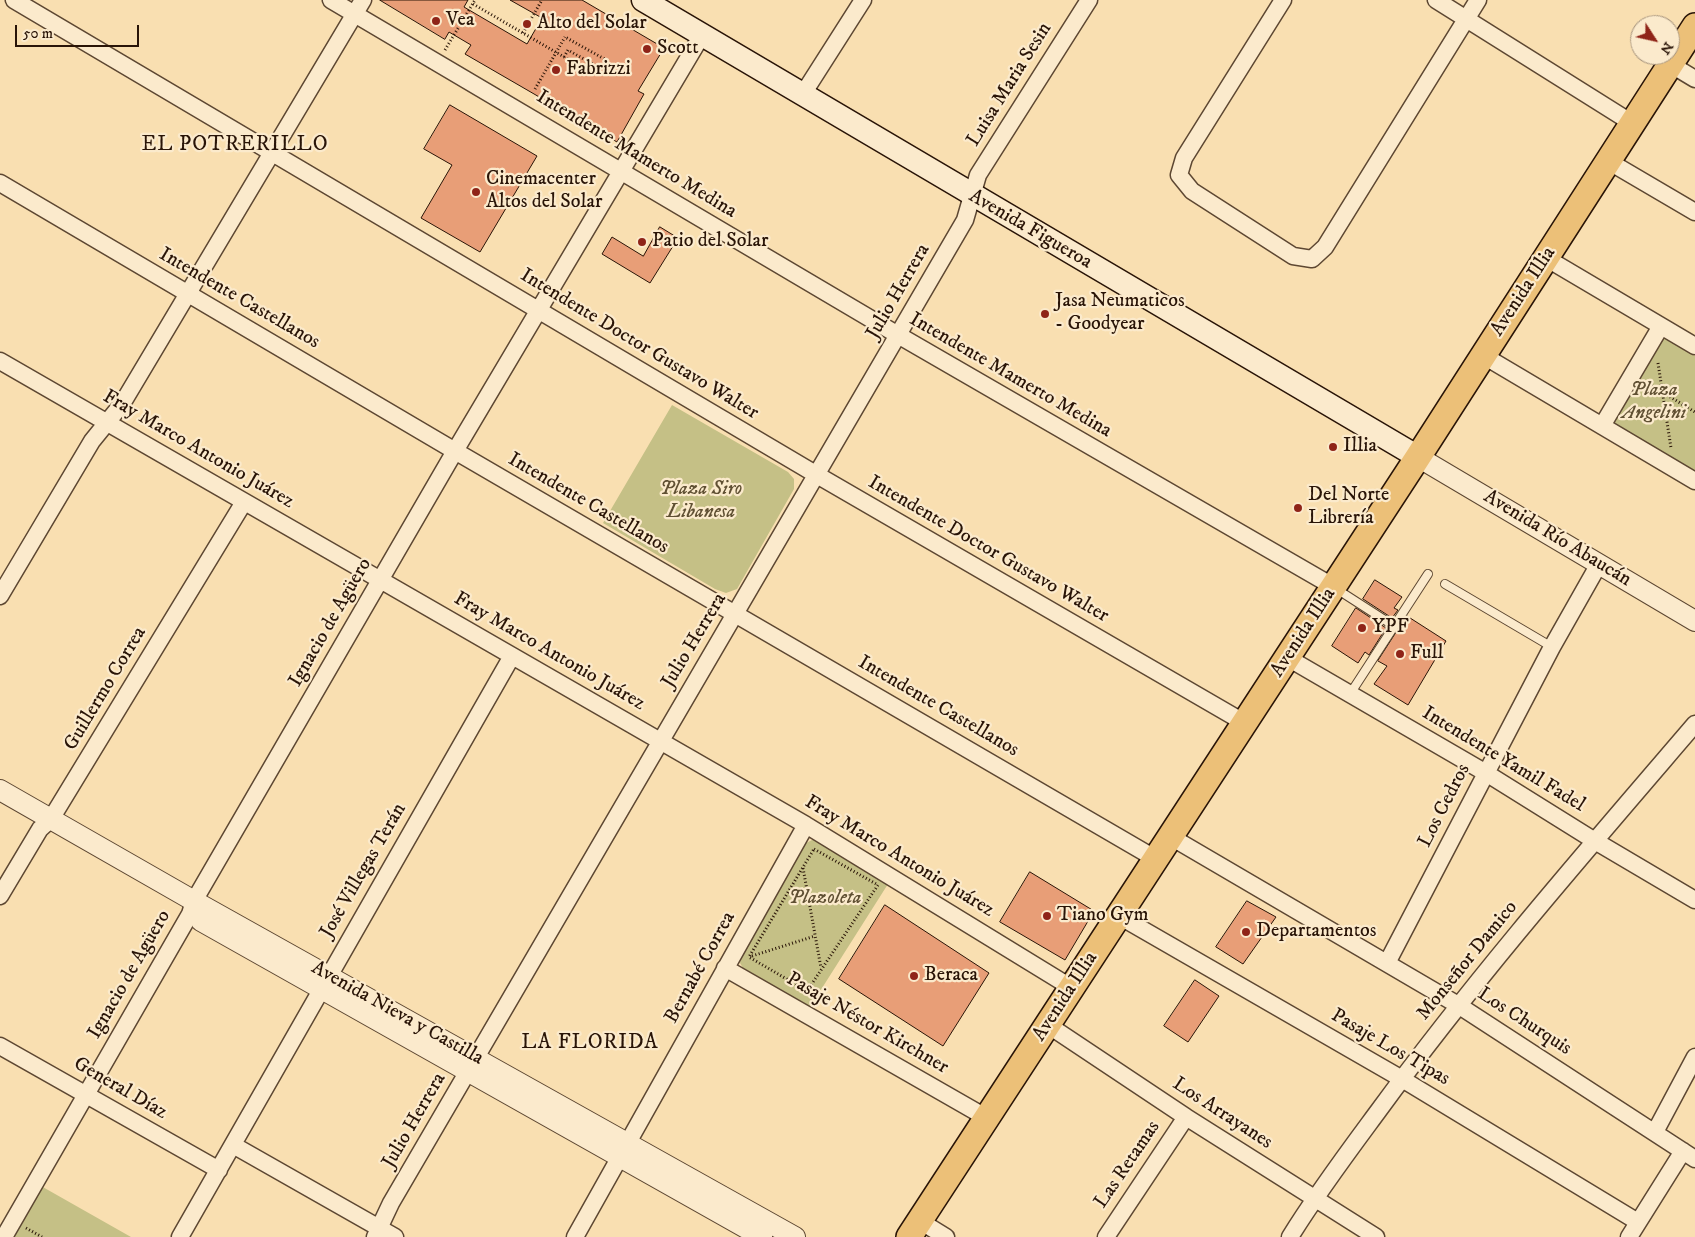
<!DOCTYPE html>
<html>
<head>
<meta charset="utf-8">
<style>
	body { margin:0 }
	#map { position:relative; width:1695px; height:1237px; overflow:hidden; background:#f9dfb1; font-family:"IM FELL DW Pica",serif }
	canvas { display:block }
	.north { position:absolute; left:1630px; top:15px; width:50px; height:50px; box-sizing:border-box; background:#fbeacc; border:1px solid #a7947d; border-radius:50%; rotate:125deg; font-size:14px; font-weight:700; line-height:20px; text-align:center; color:#291407 }
	.north::after { content:''; display:block; margin:auto; width:18px; height:22px; background:#8f2418; clip-path:polygon(50% 0,100% 100%,50% 72%,0 100%) }
	.scale { position:absolute; left:15px; top:25px; width:124px; height:22px; box-sizing:border-box; border:2px solid #291407; border-top:0; padding-left:6px; font-size:15px; line-height:18px; white-space:nowrap; color:#291407; -webkit-text-stroke:4px #fbeacc; paint-order:stroke }
</style>
</head>
<body>
<div id="map">
<canvas width="1695" height="1237"></canvas>
<div class="north">N</div>
<div class="scale">50 m</div>
</div>
<script>
const g = document.querySelector('canvas').getContext('2d');
g.lineJoin = 'round';
function fillPath(path, color) { g.fillStyle = color; g.fill(path, 'evenodd'); }
function stroke(path, color, width, dash) { g.strokeStyle = color; g.lineWidth = width; g.lineCap = dash ? 'butt' : 'round'; g.setLineDash(dash || []); g.stroke(path); }
function label(font, color, halo, rows, align = 'center') {
  g.font = font + ' "IM FELL DW Pica",serif'; g.lineWidth = 4.5; g.setLineDash([]); g.textBaseline = 'middle'; g.strokeStyle = halo; g.fillStyle = color; for (const [text, x, y, turn = 0] of rows) {
    g.save(); g.translate(x, y); g.rotate((+turn || 0) * Math.PI / 180); g.textAlign = isNaN(turn) ? turn : align; if (halo) g.strokeText(text, 0, 0); g.fillText(text, 0, 0); g.restore();
  }
}
const green = new Path2D(`
	M1650,329L1695,356V474L1598,416Z
	M672,405L788,472L794,479V489L737,589L726,593L715,589L603,523Z
	M814,839L888,884L810,1007L743,968L740,963L741,957L804,844Z
	M41,1186L131,1237H13Z`);
const building = new Path2D(`
	M380,0H468L464,7L527,44L542,18L510,0H582L664,48L638,91L644,94L617,142L465,54L471,45L449,32L445,39Z
	M450,105L537,156L480,252L421,218L452,165L424,149Z
	M660,227L678,238L650,283L602,254L612,237L643,256Z
	M1375,580L1402,597L1394,608L1398,610L1392,618L1363,599Z
	M1356,608L1386,628L1369,655L1365,652L1358,663L1332,646Z
	M1407,616L1446,641L1408,705L1374,684L1387,666L1378,661Z
	M1030,872L1094,911L1065,960L1000,922Z
	M1247,901L1276,917L1243,964L1216,947Z
	M885,905L989,973L943,1046L839,979Z
	M1195,980L1219,996L1188,1042L1164,1026Z`);
const path = new Path2D(`
	M473,4L578,65
	M523,33L542,0
	M445,50L475,0
	M564,57L568,50L603,70L608,61L565,37
	M1658,363L1671,448
	M1646,382L1695,412
	M814,849L878,885L807,991L749,957Z
	M803,868L821,968
	M752,956L815,936
	M26,1228L42,1237`);
const service = new Path2D(`
	M1445,584L1552,647
	M1335,588L1394,626
	M1350,694L1428,574`);
const minor = new Path2D(`
	M14,0L817,475L1245,723
	M331,0L898,335L1334,587
	M1283,0L1184,158L1179,175L1192,191L1293,256L1312,259L1325,247L1478,0
	M1436,0L1632,123
	M1670,64L1695,79
	M803,94L863,0
	M1608,161L1695,212
	M0,183L455,451L1156,859
	M1546,258L1695,346
	M1484,356L1695,481
	M0,361L806,825L1072,988
	M1602,426L1661,326
	M0,596L92,441L122,404L363,0
	M1288,658L1486,773L1595,841L1695,900
	M1171,837L1458,1005L1695,1159
	M0,896L40,829L51,819L244,502
	M1119,916L1402,1079L1638,1222
	M1387,963L1552,647L1599,564
	M725,968L987,1118
	M1048,1025L1186,1117L1376,1237
	M0,1046L219,1170
	M1655,1132L1695,1057
	M233,1145L395,1237
	M920,1221L946,1237
	M4,1237L190,914L194,901L455,451L702,35
	M180,1237L512,656
	M375,1237L391,1203L965,220L978,175L1089,0
	M575,1237L806,825
	M1106,1237L1186,1117
	M1290,1237C1317,1193 1348,1152 1379,1110C1477,976 1587,850 1695,724
	M1629,1237L1683,1151`);
const tertiary = new Path2D(`
	M1418,457L1695,621
	M0,790L194,901L795,1237
	M201,921L762,1237`);
const secondary = new Path2D(`
	M643,0L1418,457`);
const primary = new Path2D(`
	M909,1237L1418,457L1695,26`);
const pathBridge = new Path2D(`
	M535,89L565,37`);
const markers = [
	[436,21,5,"#8f2418"],
	[527,24,5,"#8f2418"],
	[647,49,5,"#8f2418"],
	[556,70,5,"#8f2418"],
	[476,192,5,"#8f2418"],
	[642,242,5,"#8f2418"],
	[1045,314,5,"#8f2418"],
	[1333,447,5,"#8f2418"],
	[1298,508,5,"#8f2418"],
	[1362,628,5,"#8f2418"],
	[1400,654,5,"#8f2418"],
	[1047,916,5,"#8f2418"],
	[1246,932,5,"#8f2418"],
	[914,976,5,"#8f2418"]
];
const poiNames = [
	["Vea",446,21],
	["Alto del Solar",537,24],
	["Scott",657,49],
	["Fabrizzi",566,70],
	["Cinemacenter",486,180],
	["Altos del Solar",486,203],
	["Patio del Solar",652,242],
	["Jasa Neumaticos",1055,302],
	["- Goodyear",1055,325],
	["Illia",1343,447],
	["Del Norte",1308,496],
	["Librería",1308,519],
	["YPF",1372,628],
	["Full",1410,654],
	["Tiano Gym",1057,916],
	["Departamentos",1256,932],
	["Beraca",924,976]
];
const streetNames = [
	["Luisa Maria Sesin",1010,85,-58],
	["Intendente Mamerto Medina",636,155,31],
	["Avenida Figueroa",1030,230,30],
	["Julio Herrera",899,292,-60],
	["Avenida Illia",1524,292,-57],
	["Intendente Castellanos",239,299,30],
	["Intendente Doctor Gustavo Walter",639,345,31],
	["Intendente Mamerto Medina",1010,376,30],
	["Fray Marco Antonio Juárez",198,450,30],
	["Intendente Castellanos",588,504,30],
	["Avenida Río Abaucán",1557,539,31],
	["Intendente Doctor Gustavo Walter",988,550,30],
	["Ignacio de Agüero",331,623,-60],
	["Avenida Illia",1304,633,-57],
	["Julio Herrera",695,641,-59],
	["Fray Marco Antonio Juárez",549,652,30],
	["Guillermo Correa",106,689,-59],
	["Intendente Castellanos",938,707,30],
	["Intendente Yamil Fadel",1503,760,31],
	["Los Cedros",1445,806,-63],
	["Fray Marco Antonio Juárez",899,857,31],
	["José Villegas Terán",364,871,-60],
	["Monseñor Damico",1468,961,-51],
	["Bernabé Correa",701,968,-61],
	["Ignacio de Agüero",130,975,-60],
	["Avenida Illia",1066,997,-57],
	["Avenida Nieva y Castilla",397,1014,29],
	["Los Churquis",1524,1022,33],
	["Pasaje Néstor Kirchner",867,1024,30],
	["Pasaje Los Tipas",1390,1048,30],
	["General Díaz",120,1089,30],
	["Los Arrayanes",1222,1114,33],
	["Julio Herrera",415,1121,-60],
	["Las Retamas",1128,1165,-56]
];
const parkNames = [
	["Plaza",1654,391],
	["Angelini",1654,414],
	["Plaza Siro",701,490],
	["Libanesa",701,513],
	["Plazoleta",825,899]
];
const neighbourhoodNames = [
	["EL POTRERILLO",235,146],
	["LA FLORIDA",590,1044]
];
fillPath(green, '#c5c086');
fillPath(building, '#e89e77');
stroke(building, '#291407', 1);
stroke(service, '#5d4732', 10);
stroke(minor, '#5d4732', 19);
stroke(tertiary, '#5d4732', 22);
stroke(secondary, '#291407', 25);
stroke(primary, '#291407', 28);
stroke(path, '#291407', 3, [1, 2.5]);
stroke(service, '#fbeacc', 8);
stroke(minor, '#fbeacc', 16);
stroke(tertiary, '#fbeacc', 20);
stroke(secondary, '#fbeacc', 22);
stroke(primary, '#ecc078', 25);
stroke(pathBridge, '#291407', 3, [1, 2.5]);
for (const [x, y, r, color] of markers) { const dot = new Path2D(); dot.arc(x, y, r, 0, 2 * Math.PI); g.fillStyle = color; g.fill(dot); stroke(dot, '#fbeacc', 2); }
label('20px', '#291407', '#fbeacc', poiNames, 'left');
label('20px', '#291407', '#fbeacc', streetNames);
label('italic 20px', '#605033', '#fbeacc', parkNames);
g.letterSpacing = '1px';
label('21px', '#291407', '#fbeacc', neighbourhoodNames);
g.letterSpacing = '0px';
</script>
</body>
</html>
